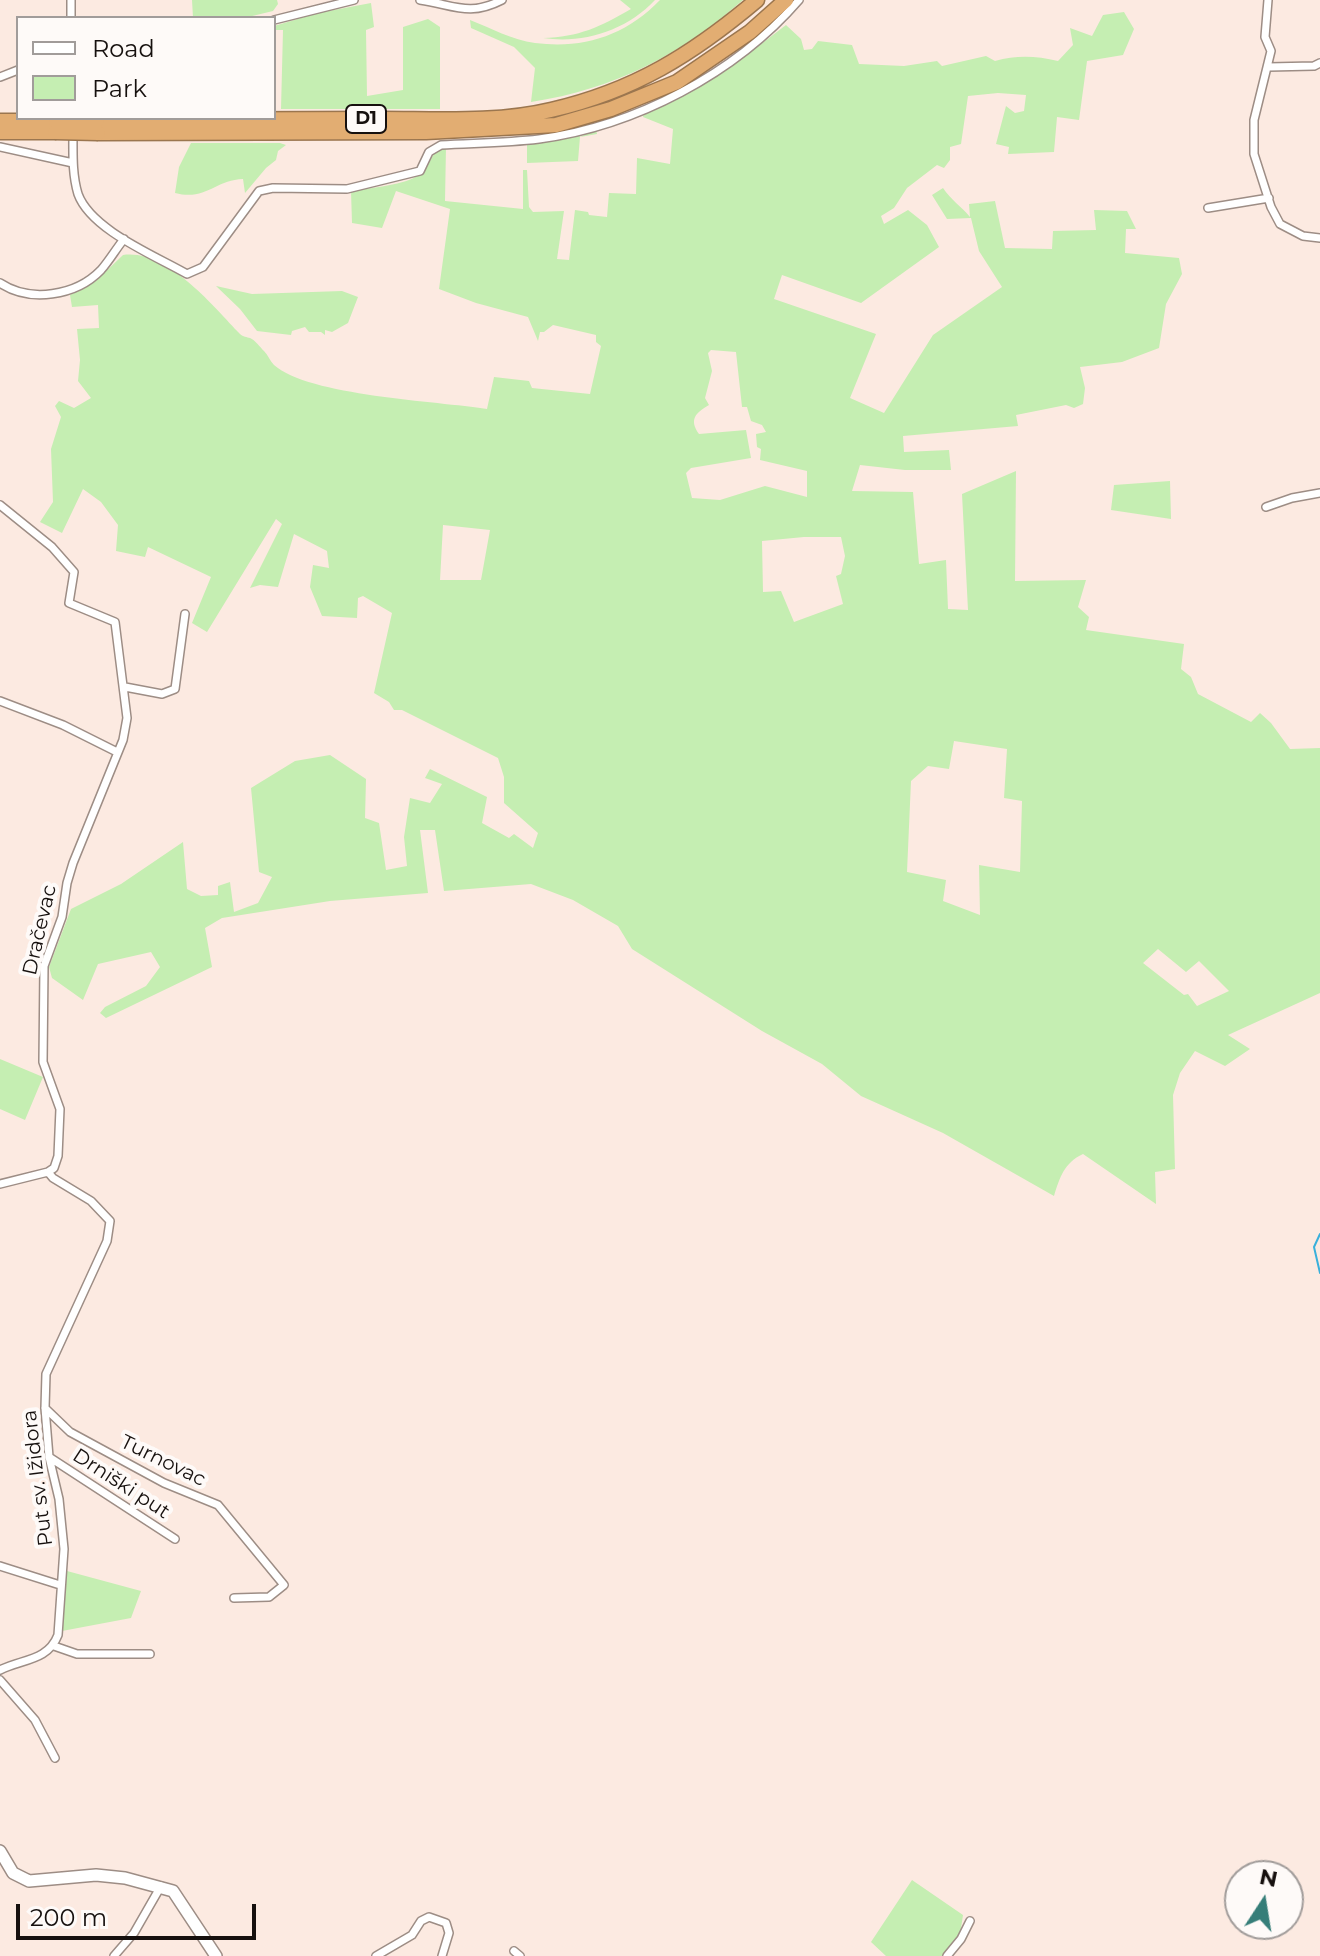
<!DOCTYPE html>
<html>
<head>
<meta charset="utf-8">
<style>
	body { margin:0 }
	#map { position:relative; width:1320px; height:1956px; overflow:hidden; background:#fceae1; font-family:Montserrat,sans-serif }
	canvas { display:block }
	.legend { position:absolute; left:16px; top:16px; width:260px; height:104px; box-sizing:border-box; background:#fefaf8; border:2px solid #a19c9a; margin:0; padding:10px 14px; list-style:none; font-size:24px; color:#16100e }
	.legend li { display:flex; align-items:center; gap:16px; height:40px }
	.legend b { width:40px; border:2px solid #a19c9a }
	.north { position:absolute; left:1224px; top:1860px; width:80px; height:80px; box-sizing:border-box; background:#fefaf8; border:2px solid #a19c9a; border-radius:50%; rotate:12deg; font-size:22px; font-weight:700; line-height:32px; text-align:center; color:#16100e }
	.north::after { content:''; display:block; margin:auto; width:28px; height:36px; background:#367e79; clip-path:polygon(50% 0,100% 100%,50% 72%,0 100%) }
	.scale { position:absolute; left:16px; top:1904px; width:240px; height:36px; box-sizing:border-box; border:4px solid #16100e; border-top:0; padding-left:10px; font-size:24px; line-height:28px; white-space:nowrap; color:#16100e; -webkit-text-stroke:6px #fefaf8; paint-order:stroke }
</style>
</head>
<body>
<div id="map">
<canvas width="1320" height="1956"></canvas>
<ul class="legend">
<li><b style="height:10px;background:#fff"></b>Road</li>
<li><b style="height:22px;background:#c5eeb2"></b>Park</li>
</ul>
<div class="north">N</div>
<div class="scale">200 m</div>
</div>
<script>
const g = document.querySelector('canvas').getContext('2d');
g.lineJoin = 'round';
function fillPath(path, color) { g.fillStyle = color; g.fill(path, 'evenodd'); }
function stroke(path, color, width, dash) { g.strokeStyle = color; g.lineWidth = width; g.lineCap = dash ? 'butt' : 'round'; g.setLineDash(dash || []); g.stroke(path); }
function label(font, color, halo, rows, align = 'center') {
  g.font = font + ' Montserrat,sans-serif'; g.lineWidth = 8; g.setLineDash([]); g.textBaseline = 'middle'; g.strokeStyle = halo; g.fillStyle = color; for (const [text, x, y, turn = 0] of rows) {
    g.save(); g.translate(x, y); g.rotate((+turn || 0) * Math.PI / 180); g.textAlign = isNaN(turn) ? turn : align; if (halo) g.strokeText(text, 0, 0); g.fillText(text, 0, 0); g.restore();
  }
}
const green = new Path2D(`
	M192,0H277L278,4L273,11L244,18H193Z
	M620,0H655C626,31 583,44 543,38C579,37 600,27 631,9Z
	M660,0H743C680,55 615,89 531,102L535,68L514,47L471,28L470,20C491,28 512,40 535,43C584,49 625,36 660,0Z
	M371,3L374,27L366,30L367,96L403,90V27L428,19L440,27V109H281L283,30H274V26L318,13Z
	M1124,12L1134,29L1123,55L1087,61L1079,120L1057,117L1054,152L1008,154L1009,147L996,144L1006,106L1015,113L1024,111L1026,95L998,93L968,96L961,144L950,147V160L944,168L937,165L907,188L894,208L881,216L884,224L908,210L927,225L939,247L861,303L782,275L774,299L876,334L850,398L884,413L933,335L1002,287L979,251L971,218L947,219L932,195L943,188C951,200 961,206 970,217L969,204L995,201L1005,248L1052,249L1053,231L1096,230L1094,210L1127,211L1136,229H1126L1125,253L1179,258L1182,274L1166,304L1159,348L1122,362L1080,367L1085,388L1083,404L1074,408L1066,405L1016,415L1018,426L903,436L904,452L949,450L951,470H905L860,465L852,491L913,492L919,564L946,560L948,609L968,610L962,494L1016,471L1015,581L1086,580L1078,607L1089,617L1086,630L1184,644L1181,669L1191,677L1198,694L1251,722L1260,713L1271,723L1290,749L1320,748V993L1228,1035L1250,1049L1225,1066L1195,1051L1180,1073L1173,1095L1175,1169L1155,1172L1156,1204L1083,1154C1064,1163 1060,1177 1054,1196L943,1133L861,1096L822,1064L762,1031L632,949L618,926L573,900L531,884L444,891L435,830H420L428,893L330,901L222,918L205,928L212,967L106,1018L100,1013L105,1007L146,986L160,967L151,952L98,964L83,1000L52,978L49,967L71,909L121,884L183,842L187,889L201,896L218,895V886L230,882L234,912L258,903L272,877L259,872L251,788L295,761L330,755L366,779L365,818L379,823L386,870L407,866L404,837L410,798L430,803L442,784L425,778L430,769L487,797L482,823L509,838L514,834L533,848L538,833L504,803V777L498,758L402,710H394L389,702L374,693L392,613L363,596L358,598L357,618L322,616L310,587L313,565L329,568L327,551L294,534L278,587L260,585L250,588L282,524L276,519L207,632L192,623L211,577L148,547L145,557L116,551L118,525L101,502L83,489L62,533L40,522L53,502L51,449L61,417L55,406L59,401L74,408L91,398L78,381L80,360L77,329L99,328L98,305L72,307L70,295L96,281L123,255C167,249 213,306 240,334C243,337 247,337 250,338C255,340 260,347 264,351C268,355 270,361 274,365C309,396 437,401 487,409L494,377L529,381L532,388L590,394L601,346L596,342V335L553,325L544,332H540L538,341L528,317L476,303L439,289L450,209L396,191L382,228L352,223L351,191C369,188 407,185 420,174C432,165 429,151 446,147L445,201L523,209V170H527L529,207L533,212L564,211L557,259L569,260L575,210L588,212L589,215L607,217L609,193L636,194L637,158L670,164L673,129L643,117L644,113L684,95L735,64L786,25L801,39L804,50L812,49L818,41L852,45L859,64L904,66L937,61L942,66L986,56L995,61C1017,55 1036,56 1058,61L1073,45L1070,28L1092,36L1103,15ZM711,350L736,352L742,407H747L751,421L762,425L766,432L756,434L757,447L761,449L760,460L807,471V497L765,486L720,500L692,498L686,473L691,468L751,458L746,430L699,434C689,420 695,413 709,405L705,398L712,371L708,353ZM443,525L490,530L481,580H440ZM804,537H841L845,556L841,574L836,576L843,604L794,622L781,591L763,592L762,541ZM954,741L1007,749L1004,798L1022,801L1020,872L979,865L980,915L943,901L946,880L907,872L911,781L928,766L949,769ZM1158,949L1186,972L1199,961L1229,991L1197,1006L1188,994L1184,995L1143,963Z
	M596,129L597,134L580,137L578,161L527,163V142L578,133L580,137Z
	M191,143H280L286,145L278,151L276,160L266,168L245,193L243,179C215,180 206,201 175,193L179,167Z
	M216,286L252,294L342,291L358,297L348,323L332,332L325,330V335L321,332H309L305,327L292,331L291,335L257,331L240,309Z
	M1170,481L1171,519L1111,510L1114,485Z
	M0,1059L43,1077L25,1120L0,1109Z
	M67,1571L141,1591L131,1618L62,1631Z
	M912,1880L963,1915L959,1941L947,1956H886L871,1942Z`);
const stream = new Path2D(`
	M1320,1234L1314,1247L1320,1273`);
const street = new Path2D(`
	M71,0V18
	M420,0C454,5 469,17 502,0
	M1268,0L1265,37L1271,51L1254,120V154L1271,207L1280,224L1303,236L1320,238
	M274,20L354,0
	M1269,67L1314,66L1320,63
	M0,77L18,70
	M73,132C73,153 72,174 78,194C91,230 156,256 187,274L203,267L259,191L273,188L347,189L420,171L429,152L441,145C473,143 506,143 539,139C635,126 735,74 799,0
	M0,147L73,163
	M1208,208L1269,198
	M0,283C30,303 76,296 101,270C109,261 116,249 124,239
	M0,505L52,547L74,572L69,603L115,622L127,718L123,740L73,863L67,883L62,917L44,966L43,1062L60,1109L58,1156L54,1168L48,1172L0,1184
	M1266,507L1292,498L1320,493
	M125,687L162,694L175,689L185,614
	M0,701L63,725L117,752
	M45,1408L70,1432L164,1483L218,1505L284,1585L269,1597L234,1598
	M49,1457L175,1539
	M0,1566L60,1585
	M54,1646L77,1654H150
	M0,1670C22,1659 48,1661 58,1635L64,1549L59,1499L49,1457L45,1408L46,1374L107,1241L110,1221L91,1201L53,1178L48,1172
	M0,1680L35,1720L55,1758
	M514,1951L520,1956
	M114,1956L134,1933L161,1886
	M376,1956L412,1935L421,1921L429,1917L446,1923L449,1933L442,1956
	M947,1956L961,1939L970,1921`);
const secondary = new Path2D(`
	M0,1851L13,1873L29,1881L96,1875L125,1878L173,1891L216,1956`);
const highway = new Path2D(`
	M97,120C192,120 287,120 382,119C437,119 497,123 551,110C634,91 693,54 757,0
	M0,121H56
	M0,132H55
	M98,133L426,132L556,125L611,109L677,82L750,32L786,0`);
const highwayBridge = new Path2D(`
	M56,121L97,120
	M55,132L98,133`);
const shields = [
	[366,119,40]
];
const shieldNames = [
	["D1",366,119]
];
const streetNames = [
	["Dračevac",40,930,-77],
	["Turnovac",163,1461,26],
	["Put sv. Ižidora",38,1478,-97],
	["Drniški put",121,1484,33]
];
fillPath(green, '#c5eeb2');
stroke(stream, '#39b0db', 2);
stroke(street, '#9d8d85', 10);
stroke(secondary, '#9d8d85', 14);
stroke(highway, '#9b764f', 17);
stroke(street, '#fff', 7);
stroke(secondary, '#fff', 11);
stroke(highway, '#e2ad72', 14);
stroke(highwayBridge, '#9b764f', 17, []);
stroke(highwayBridge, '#e2ad72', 14);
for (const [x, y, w] of shields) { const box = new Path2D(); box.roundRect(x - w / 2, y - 14, w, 28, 6); g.fillStyle = '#fefaf8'; g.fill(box); stroke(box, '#16100e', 2); }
label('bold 18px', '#16100e', null, shieldNames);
label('20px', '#16100e', '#fefaf8', streetNames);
</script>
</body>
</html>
